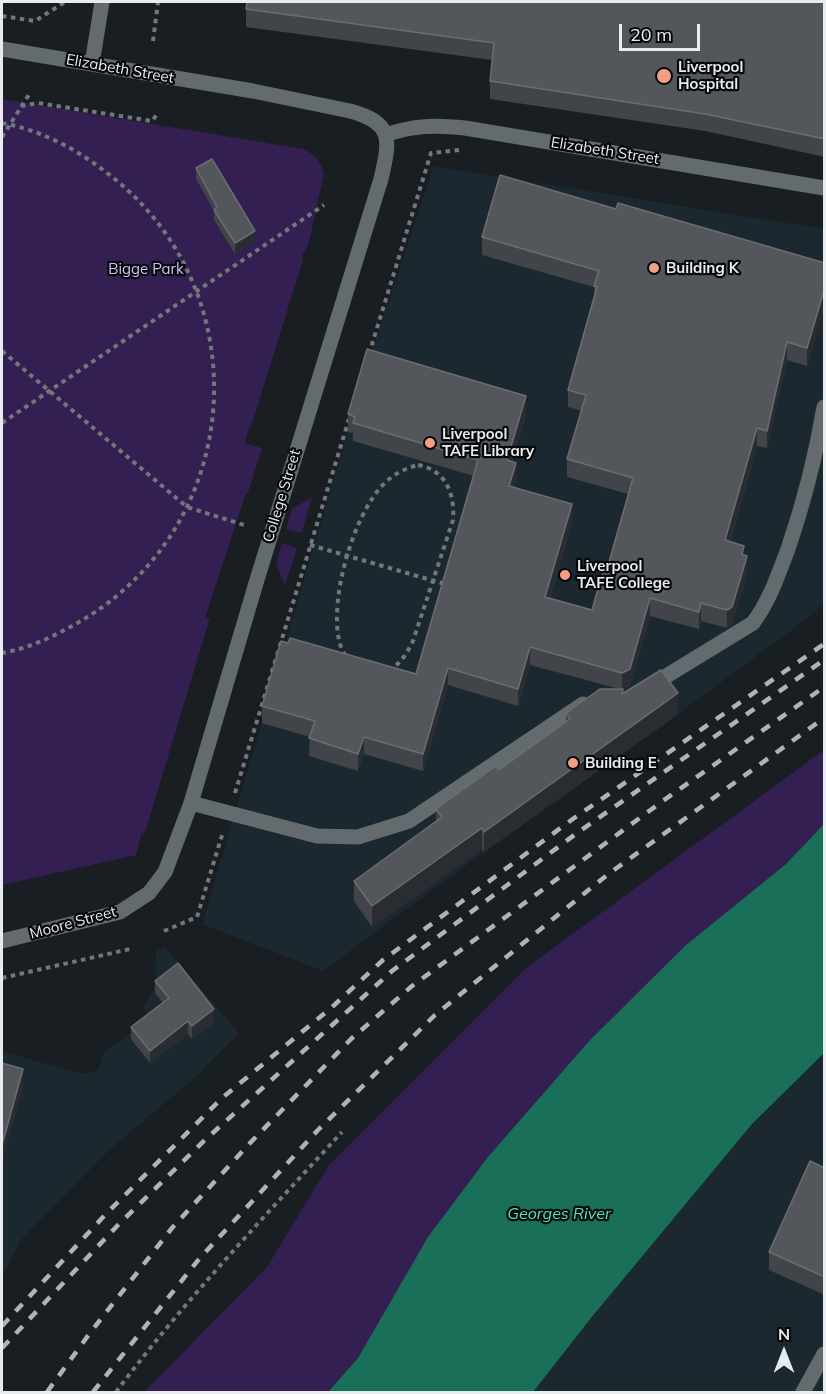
<!DOCTYPE html>
<html>
<head>
<meta charset="utf-8">
<style>
	body { margin:0 }
	#map { position:relative; width:826px; height:1394px; overflow:hidden; background:#181e22; font-family:Mulish,sans-serif }
	canvas { display:block }
	.frame { position:absolute; inset:0; border:3px solid #e8ecee; pointer-events:none }
	.north { position:absolute; left:754px; top:1322px; width:60px; height:60px; -webkit-text-stroke:4px #060809; paint-order:stroke; rotate:0deg; font-size:16px; font-weight:700; line-height:24px; text-align:center; color:#e8ecee }
	.north::after { content:''; display:block; margin:auto; width:21px; height:27px; background:#e8ecee; clip-path:polygon(50% 0,100% 100%,50% 72%,0 100%) }
	.scale { position:absolute; left:619px; top:24px; width:81px; height:27px; box-sizing:border-box; border:3px solid #e8ecee; border-top:0; padding-left:8px; font-size:18px; line-height:21px; white-space:nowrap; color:#e8ecee; -webkit-text-stroke:4px #060809; paint-order:stroke }
</style>
</head>
<body>
<div id="map">
<canvas width="826" height="1394"></canvas>
<div class="frame"></div>
<div class="north">N</div>
<div class="scale">20 m</div>
</div>
<script>
const g = document.querySelector('canvas').getContext('2d');
g.lineJoin = 'round';
function fillPath(path, color) { g.fillStyle = color; g.fill(path, 'evenodd'); }
function stroke(path, color, width, dash) { g.strokeStyle = color; g.lineWidth = width; g.lineCap = dash ? 'butt' : 'round'; g.setLineDash(dash || []); g.stroke(path); }
function label(font, color, halo, rows, align = 'center') {
  g.font = font + ' Mulish,sans-serif'; g.lineWidth = 4.5; g.setLineDash([]); g.textBaseline = 'middle'; g.strokeStyle = halo; g.fillStyle = color; for (const [text, x, y, turn = 0] of rows) {
    g.save(); g.translate(x, y); g.rotate((+turn || 0) * Math.PI / 180); g.textAlign = isNaN(turn) ? turn : align; if (halo) g.strokeText(text, 0, 0); g.fillText(text, 0, 0); g.restore();
  }
}
const built = new Path2D(`
	M434,166L824,229V604L797,626L678,714L484,852L323,971L202,924L367,367Z
	M165,947L239,1033L197,1076L110,1149L62,1198L20,1241L2,1278V1051L82,1074L98,1070L104,1052L151,1018L142,1009L155,987L156,951Z
	M824,1053V1392H533L591,1318L752,1124Z`);
const green = new Path2D(`
	M2,99L303,149C314,154 321,161 324,174L308,246L302,256L303,260L251,427H249L245,443L262,448L248,493H246L205,618L210,619L206,631L144,836L142,833L136,855L2,885Z
	M312,497L302,533L286,529L292,509Z
	M282,543L297,548L285,585L276,564Z
	M824,750V824L786,864L686,945L590,1040L358,1358L328,1392H144L267,1267L329,1165L526,968Z`);
const water = new Path2D(`
	M824,824V1053L752,1124L591,1318L533,1392H328L358,1358L428,1237L488,1157L590,1040L686,945L786,864Z`);
const path = new Path2D(`
	M2,16L35,21L65,2
	M153,41L158,2
	M21,106L38,103L152,121L158,113
	M2,123C40,130 77,149 107,173C257,286 248,515 89,616C63,632 32,648 2,653
	M2,137L30,93
	M2,351L187,507L244,525
	M369,354L431,153L459,150
	M2,423L324,205
	M418,465C446,470 455,494 453,520L413,641C408,651 403,660 394,667C371,683 344,665 339,640C330,598 352,521 380,488C390,476 403,469 418,465Z
	M310,545L445,584
	M235,793L349,419
	M164,931L197,917L223,832
	M2,978L130,949
	M116,1392C185,1300 264,1217 342,1132`);
const minor = new Path2D(`
	M2,49L253,91L350,111C394,123 390,140 381,179L256,583L191,803L165,872L149,893L120,912L2,941
	M92,64L102,2
	M386,135C413,125 436,125 465,128L824,188
	M650,686L753,623C770,600 778,575 788,549C804,502 816,455 824,407
	M191,803L317,836L358,837L409,821L583,704
	M803,1392L824,1354`);
const rail = new Path2D(`
	M2,1326L105,1215L222,1098L331,1008L383,960L570,821L824,644
	M2,1348L118,1225L206,1139L392,971L577,833L824,660
	M47,1392L90,1333L172,1228L251,1142L351,1039L412,986L660,803L824,687
	M93,1392L199,1259L318,1130L435,1015L607,875L824,718`);
const wall = new Path2D(`
	M825,2V157L705,131L490,99V81L492,60L246,27V9Z
	M196,168L255,241L235,254L214,220V211L196,179Z
	M616,209L825,263V305L807,366L787,360L767,448L757,446L730,542L744,555L747,573L732,624L727,628L701,621L699,629L650,616L630,686L623,690V693L678,714L484,852L482,849L372,927L354,901V881L436,821V809L499,770L566,722V713L620,689L530,665L518,706L448,685L423,771L364,754L358,771L309,756L310,737L262,723V706L416,674L474,476L353,441V433L348,432V414H526L512,462L516,480L514,487L572,522L550,598L592,610L607,569L628,494L567,477V459L582,411L568,407V390L594,296V287L482,255V237Z
	M155,981L214,1022L192,1039L188,1034L150,1063L131,1039V1027L163,1003L155,993Z
	M825,1168V1295L769,1270V1252Z`);
const shadedWall = new Path2D(`
	M255,231V241L235,254V243Z
	M825,287V305L807,366V348Z
	M787,342V360L767,448V431Z
	M526,396V414L507,478V460Z
	M757,428V446L725,558V540Z
	M516,463V480L509,503V486Z
	M572,504V522L545,614V597Z
	M747,556V573L732,624L727,628V610Z
	M650,598V616L630,686L623,690V710L622,673Z
	M701,603V621L699,629V612Z
	M530,647V665L518,706V689Z
	M448,668V685L423,771V754Z
	M678,693V714L484,852V832Z
	M364,737V754L358,771V754Z
	M482,828V849L372,927V906Z
	M214,1009V1022L192,1039V1026Z
	M188,1021V1034L150,1063V1051Z
	M23,1069V1087L2,1163V1145Z`);
const building = new Path2D(`
	M247,2H825V139L705,114L490,81L494,43L246,9Z
	M212,159L255,231L235,243L214,210L217,207L196,168Z
	M500,175L616,209L618,203L825,263V287L807,348L787,342L767,431L757,428L725,540L744,546L742,554L747,556L732,607L727,610L701,603L699,612L650,598L630,669L622,673L530,647L518,689L448,668L423,754L364,737L358,754L309,738L315,721L262,706L281,641L288,643L290,638L416,674L478,460L353,423L355,417L348,414L367,349L526,396L507,460L516,463L509,486L572,504L545,597L592,610L604,568L607,569L633,478L567,459L586,395L568,390L597,287L594,286L599,271L482,237Z
	M661,670L678,693L484,832L482,828L372,906L354,881L442,817L436,809L496,766L499,770L570,719L566,713L600,689H623L622,694Z
	M178,963L214,1009L192,1026L188,1021L150,1051L131,1027L169,998L155,981Z
	M2,1063L23,1069L2,1145Z
	M810,1161L825,1168V1277L769,1252Z`);
const markers = [
	[664,76,8,"#f49e87"],
	[654,268,6,"#f49e87"],
	[430,443,6,"#f49e87"],
	[565,575,6,"#f49e87"],
	[573,763,6,"#f49e87"]
];
const poiNames = [
	["Liverpool",678,67],
	["Hospital",678,84],
	["Building K",666,268],
	["Liverpool",442,434],
	["TAFE Library",442,451],
	["Liverpool",577,566],
	["TAFE College",577,583],
	["Building E",585,763]
];
const streetNames = [
	["Elizabeth Street",120,69,10],
	["Elizabeth Street",605,151,9],
	["College Street",282,496,-73],
	["Moore Street",73,923,-15]
];
const parkNames = [
	["Bigge Park",146,269]
];
const waterNames = [
	["Georges River",559,1214]
];
fillPath(built, '#1c282f');
fillPath(green, '#331f51');
fillPath(water, '#1a6f59');
stroke(path, '#72777b', 4, [4.5, 4.5]);
stroke(minor, '#646b6f', 15);
stroke(rail, '#afb3b6', 4.5, [10, 10]);
fillPath(wall, '#414449');
fillPath(shadedWall, '#292d32');
fillPath(building, '#53565b');
stroke(building, '#6a6d72', 1.5);
for (const [x, y, r, color] of markers) { const dot = new Path2D(); dot.arc(x, y, r, 0, 2 * Math.PI); g.fillStyle = color; g.fill(dot); stroke(dot, '#060809', 2); }
label('bold 15px', '#e8ecee', '#060809', poiNames, 'left');
label('15px', '#e8ecee', '#060809', streetNames);
label('15px', '#d2c0fa', '#060809', parkNames);
label('italic 16px', '#53e5bd', '#060809', waterNames);
</script>
</body>
</html>
